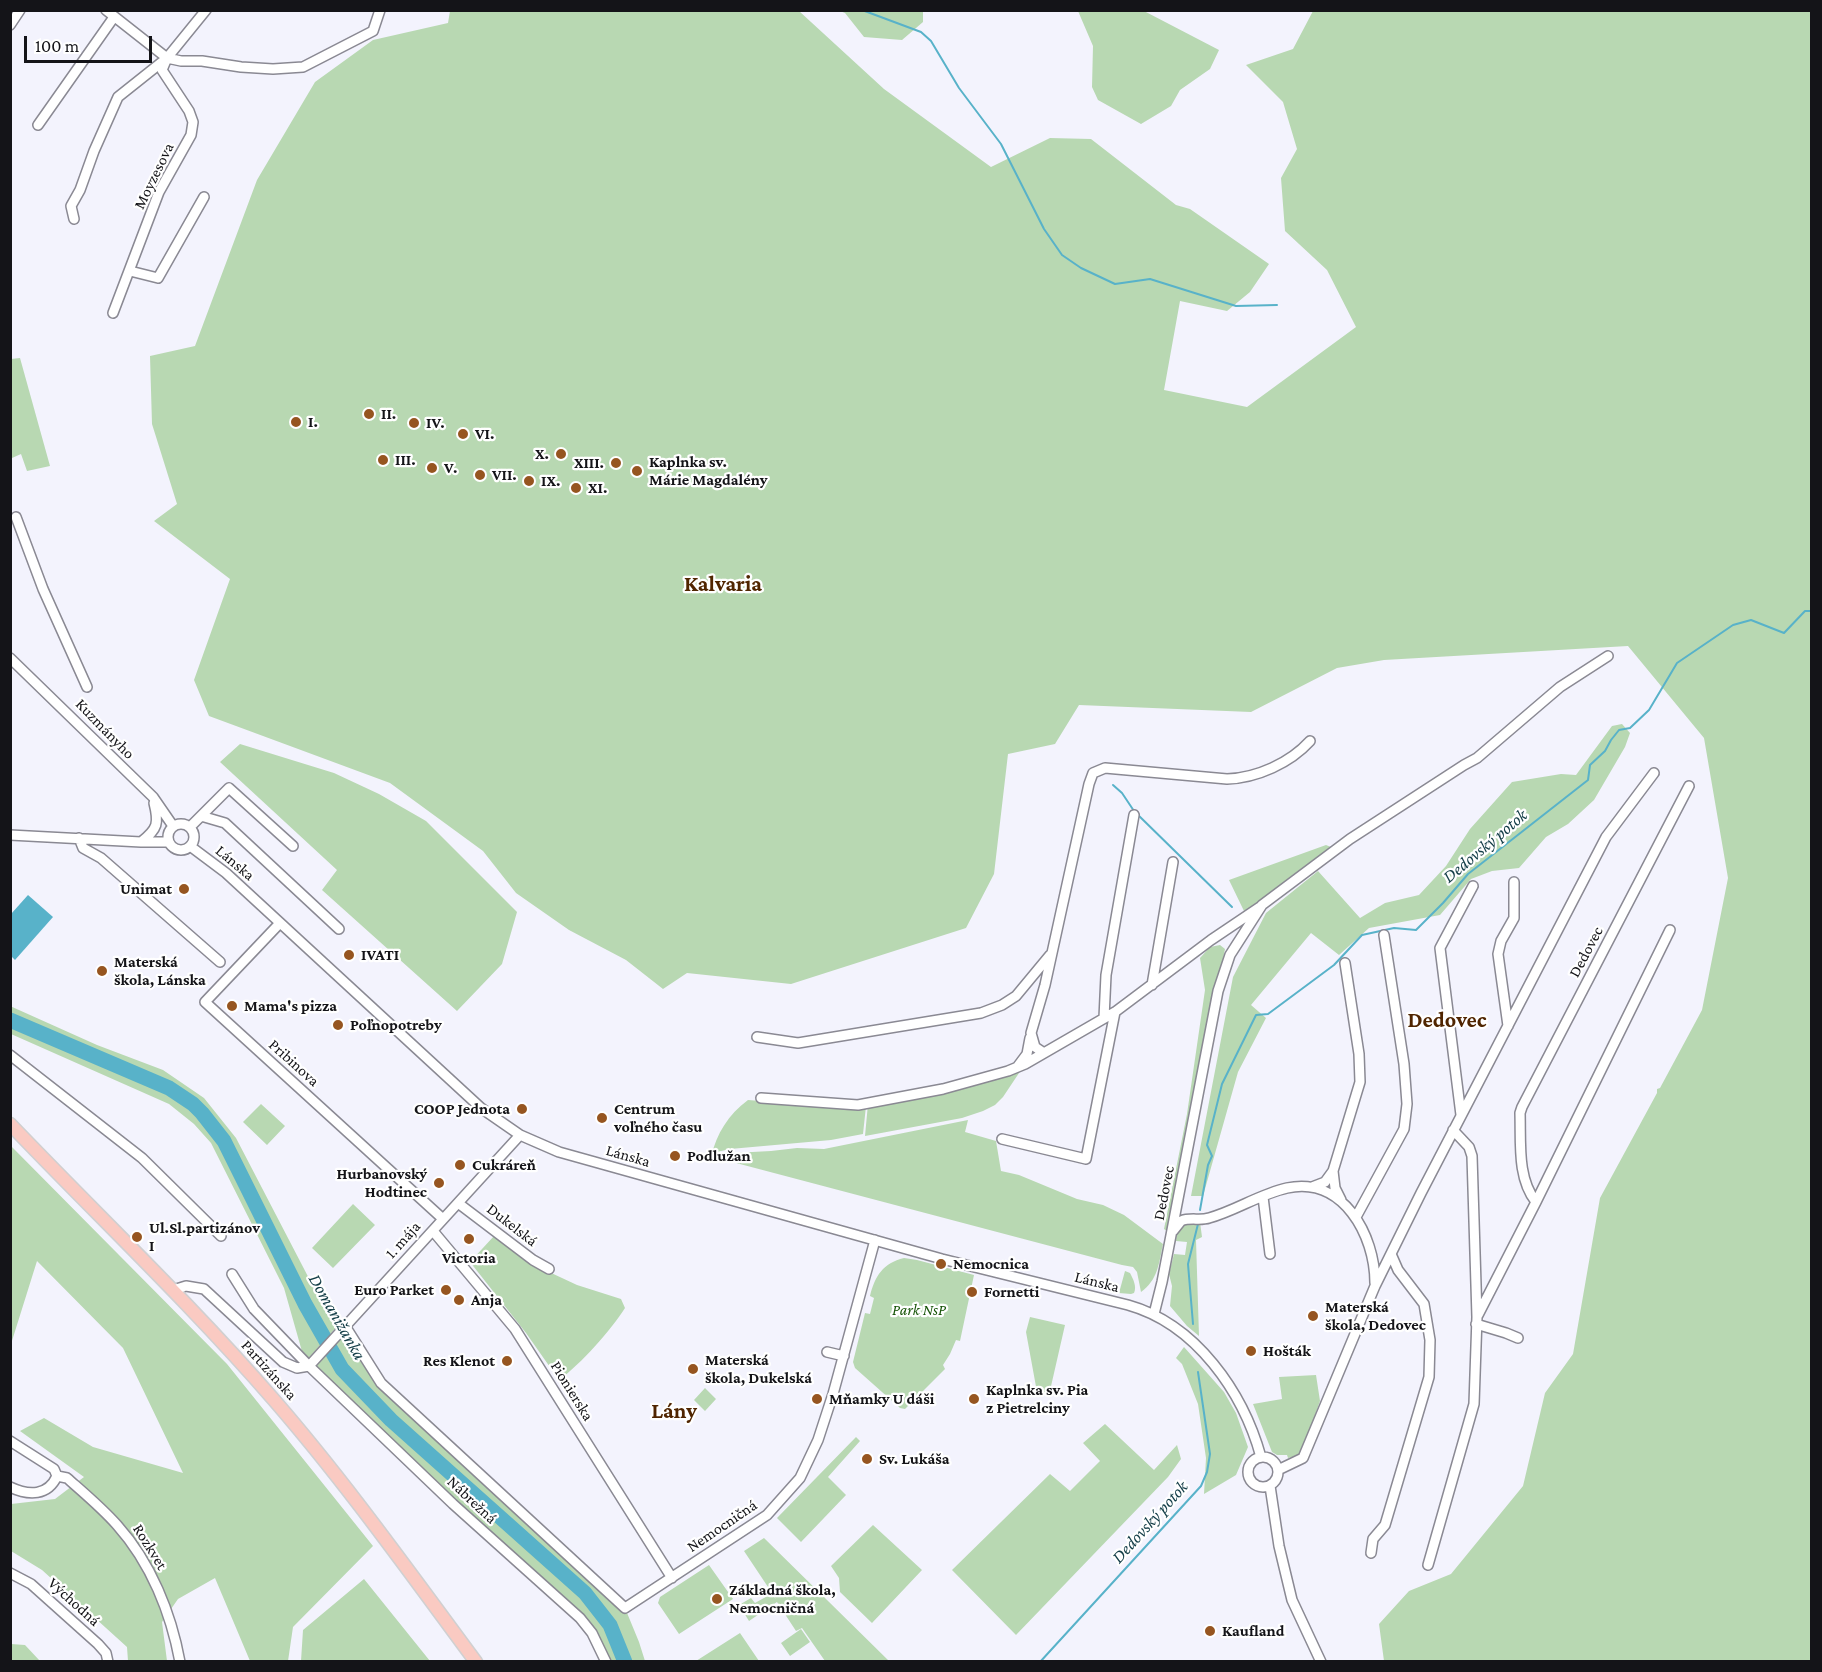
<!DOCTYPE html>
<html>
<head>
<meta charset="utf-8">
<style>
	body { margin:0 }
	#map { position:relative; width:1822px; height:1672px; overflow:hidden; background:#f3f3fd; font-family:"Crimson Pro",serif }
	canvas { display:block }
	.frame { position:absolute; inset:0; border:12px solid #141418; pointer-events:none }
	.scale { position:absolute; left:24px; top:36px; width:128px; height:27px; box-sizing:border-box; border:3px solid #141418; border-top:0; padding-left:8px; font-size:18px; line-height:21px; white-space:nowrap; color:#141418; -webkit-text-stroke:4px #fff; paint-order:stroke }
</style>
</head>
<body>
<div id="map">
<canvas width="1822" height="1672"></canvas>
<div class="frame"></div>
<div class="scale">100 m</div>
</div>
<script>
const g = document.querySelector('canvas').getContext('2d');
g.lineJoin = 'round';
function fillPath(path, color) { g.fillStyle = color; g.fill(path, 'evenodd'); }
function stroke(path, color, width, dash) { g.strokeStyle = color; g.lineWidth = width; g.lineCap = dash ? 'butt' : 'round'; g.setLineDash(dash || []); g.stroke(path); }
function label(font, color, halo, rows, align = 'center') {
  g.font = font + ' "Crimson Pro",serif'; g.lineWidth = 4.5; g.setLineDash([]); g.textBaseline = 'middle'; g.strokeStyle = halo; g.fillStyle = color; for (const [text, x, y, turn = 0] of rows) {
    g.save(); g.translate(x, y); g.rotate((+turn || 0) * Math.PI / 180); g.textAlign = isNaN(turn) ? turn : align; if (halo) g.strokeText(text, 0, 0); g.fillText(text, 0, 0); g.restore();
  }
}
const green = new Path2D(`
	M450,11H799L884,89L991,167L1050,138L1091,139L1176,205L1190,209L1269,264L1250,292L1227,311L1180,301L1164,390L1247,407L1356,327L1327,270L1285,231L1281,178L1297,149L1283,102L1246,65L1293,49L1313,11H1811V1661H1384L1379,1624L1409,1591L1451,1574L1523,1486L1545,1393L1573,1354L1600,1198L1657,1093V1089L1660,1088L1702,1010L1728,878L1704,738L1628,646L1384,660L1337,668L1251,712L1079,705L1055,744L1008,754L994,874L966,928L791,984L687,973L663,989L626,960L569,930L516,893L483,851L390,783L209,716L194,680L230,579L154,521L177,504L152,424L150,356L195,346L257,180L315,82L373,40L448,23Z
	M840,11H923V22L902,40L864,37L845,13Z
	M1078,11H1144L1219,50L1210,69L1180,90L1171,106L1141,124L1098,100L1092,87L1093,46Z
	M20,358L50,466L27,471L21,454L12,458L11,462V359Z
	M1622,724L1630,733L1625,747L1594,800L1568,824L1546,837L1519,868L1492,871L1471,879L1440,915L1369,928L1339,955L1311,933L1251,1005L1266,1018L1238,1072L1203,1196H1191L1233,977L1266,913L1318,871L1360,918L1385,903L1419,895L1446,866L1470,829L1512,782L1561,774L1576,775L1612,726Z
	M240,744L334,773L379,794L426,821L517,912L502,964L457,1011L322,890L337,870L220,762Z
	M1326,845L1331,847L1276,888L1277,890L1244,911L1229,880Z
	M1220,945L1225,949L1171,1234L1164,1229L1187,1114L1205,990L1200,958L1210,947Z
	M10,1006L97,1045L163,1070L204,1098L236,1138L315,1290L341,1322L305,1362L284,1288L211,1143L194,1124L169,1104L11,1034Z
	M1025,1064L1003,1097L995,1105L983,1111L962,1118L865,1136L868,1104Z
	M748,1100L857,1109L866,1106L863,1134L831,1140L730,1149L717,1152L711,1157C717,1133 728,1115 748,1100Z
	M261,1104L285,1126L267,1145L243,1122Z
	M968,1120L965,1132L996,1141L1001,1171L1019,1175L1077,1199L1103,1205L1124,1215L1163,1244C1159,1263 1158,1280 1141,1292L1137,1272L1133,1267L1122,1265L721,1159H713L733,1153L771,1151L797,1148L824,1149Z
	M11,1146L227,1364L373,1546L293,1627L288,1661H250L215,1578L178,1599L162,1622L167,1661H128L127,1647L42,1570L11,1551V1504L55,1499L84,1477L20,1431L44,1418L93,1447L183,1473L123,1348L37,1261L11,1344Z
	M353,1204L375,1225L333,1268L312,1248Z
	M1200,1222L1202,1237L1196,1240L1199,1336L1187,1326L1170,1306L1172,1286L1169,1274L1174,1254L1185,1255L1187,1242L1176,1241L1177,1229L1183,1225Z
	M494,1236L547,1271L577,1285L621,1299L625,1308C611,1330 581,1364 559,1380L526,1333L470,1262Z
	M904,1258L917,1260L974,1275L960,1341L956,1340L950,1354L943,1365L945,1369L905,1409L900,1408L855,1368L853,1362L865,1313L870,1314L874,1298L870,1296C875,1276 883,1263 904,1258Z
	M1125,1271L1130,1273C1133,1279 1137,1286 1134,1293L1131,1294L1119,1293Z
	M1030,1317L1065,1325L1049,1395L1037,1392L1026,1332Z
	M348,1331L381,1383L625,1608L639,1642L645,1661H606L592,1633L313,1370Z
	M1184,1347L1224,1392L1236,1413L1248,1447L1236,1475L1204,1494L1206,1458L1198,1404L1182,1364L1176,1358Z
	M1316,1375L1320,1401L1302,1452L1297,1456L1288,1458L1287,1455H1277L1272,1452L1253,1404L1282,1399L1279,1377Z
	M705,1388L716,1399L705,1411L694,1400Z
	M1105,1424L1154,1470L1177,1445L1181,1459L1168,1477L1016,1635L952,1570L1050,1474L1070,1491L1100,1461L1083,1443Z
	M856,1437L860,1441L828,1477L846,1495L801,1542L777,1518Z
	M873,1525L922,1570L872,1623L840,1592L839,1578L831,1566Z
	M764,1538L889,1661H825L802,1628L796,1631L777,1602L749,1621L739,1605L751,1598L755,1603L771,1594L776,1599L744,1551Z
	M709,1565L733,1599L679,1634L658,1603L660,1597Z
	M364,1579L430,1661H301L303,1630Z
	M801,1629L810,1642L790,1656L781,1643Z
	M740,1633L759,1661H696Z
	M11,1644L25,1645L40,1661L11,1660Z`);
const water = new Path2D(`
	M28,895L53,917L15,960L11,956V914Z`);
const stream = new Path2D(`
	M862,10L921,32L931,41L959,88L1001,144L1044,229L1062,255L1081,268L1115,284L1150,279L1236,306L1277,305
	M1113,785L1122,793L1134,811L1232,907
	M1200,1210L1208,1165L1212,1156L1207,1145L1222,1084L1256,1015L1268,1014L1334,965L1362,935L1394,928L1416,930L1443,903L1468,874L1588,780L1590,765L1605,751L1611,740L1619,730L1630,728L1649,710L1677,663L1733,625L1751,620L1784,633L1805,611H1812
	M1193,1324L1188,1264L1198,1224
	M1040,1662L1201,1486L1207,1472L1210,1454L1198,1372`);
const river = new Path2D(`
	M10,1020L169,1088L193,1104L202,1113L224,1141L305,1304L342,1369L391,1420L585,1593L610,1625L625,1662`);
const minor = new Path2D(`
	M106,10L167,58L181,61H202L241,67L273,69L303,67L373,31L380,10
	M10,25L20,10
	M38,125L114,17
	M74,219L71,206L80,190L94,151L118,97L167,58L206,10
	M130,271L158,278L204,197
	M113,313L159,192L191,135L193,122L189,111L162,70L167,58
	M16,517L43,589L87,687
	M10,658L153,797L173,826
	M201,816L225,823L339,929
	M168 837a13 13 0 1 1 26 0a13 13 0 1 1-26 0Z
	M190,827L229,788L293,846
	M10,835L141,842H169
	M79,838L83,848L101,858L220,962
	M141,842C158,829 159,823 154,803
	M190,846L226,873L481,1108L520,1135L559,1152L942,1259L1128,1305C1196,1324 1243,1392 1261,1457
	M280,923L205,1002L443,1219
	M1152,985L1173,862
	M1104,1018L1106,975L1134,815
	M1508,1026L1498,954L1501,941L1514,918V882
	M757,1037L798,1043L981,1013L1002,1005L1016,996L1050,955
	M1044,1053L1035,1047L1031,1033L1045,985L1089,784L1093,773L1105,768L1227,779C1257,778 1290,763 1310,741
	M10,1055L142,1158L221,1236
	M1018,1066L1027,1054L1030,1038
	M761,1098L858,1105L943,1089L1008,1071L1025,1064L1115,1012L1211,940L1260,907
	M1461,1115L1440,948L1473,886
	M1002,1139L1086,1159L1115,1012
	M1333,1171L1335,1188L1341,1200
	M1312,1187L1325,1182L1333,1171L1360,1082L1359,1054L1345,963
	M1263,1197L1270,1254
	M1536,1202C1517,1178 1521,1143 1520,1113L1522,1107L1689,786
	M458,1203L533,1260L549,1269
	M1356,1217L1404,1129L1407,1104L1404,1064L1384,935
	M433,1231L515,1329L672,1578
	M1173,1231L1181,1221C1190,1217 1200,1221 1209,1218C1235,1211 1260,1194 1287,1188C1343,1176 1375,1235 1375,1283
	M232,1274L254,1309L309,1366L453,1504L580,1618L592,1633L606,1662
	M173,1290L186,1286L204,1289L283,1362L297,1368L309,1366
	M1154,1314L1162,1282L1218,991L1230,955L1262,905L1350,839L1464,765L1477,758L1560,687L1608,656
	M1478,1315L1536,1202L1670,930
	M1476,1324L1506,1333L1518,1338
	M345,1326L381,1383L625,1608L767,1515L800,1478L818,1440L833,1394L875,1240
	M827,1352L844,1356
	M309,1366L520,1135
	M10,1441L54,1469L57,1476C48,1496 29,1496 10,1487
	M1248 1472a15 15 0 1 1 30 0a15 15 0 1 1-30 0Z
	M1278,1470L1303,1458L1375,1286L1421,1193L1606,837L1654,773
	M57,1476L67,1478C84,1493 102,1508 117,1525C151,1563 171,1613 180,1662
	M1270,1486L1279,1546L1292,1600L1321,1662
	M1371,1553L1373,1539L1385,1525L1429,1377L1430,1340L1424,1304L1398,1270L1391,1254
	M1428,1565L1474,1404L1477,1317L1472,1156L1469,1147L1453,1130
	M10,1573L31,1584L98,1644L106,1653L108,1662`);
const major = new Path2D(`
	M10,1124C98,1216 190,1303 274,1400C346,1483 410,1573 476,1662`);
const markers = [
	[369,414,6,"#965520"],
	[296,422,6,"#965520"],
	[414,423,6,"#965520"],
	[463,434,6,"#965520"],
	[561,454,6,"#965520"],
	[383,460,6,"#965520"],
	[616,463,6,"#965520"],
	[432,468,6,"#965520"],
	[637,471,6,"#965520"],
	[480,475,6,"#965520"],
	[529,481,6,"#965520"],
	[576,488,6,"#965520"],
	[184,889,6,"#965520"],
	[349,955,6,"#965520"],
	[102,971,6,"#965520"],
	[232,1006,6,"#965520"],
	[338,1025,6,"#965520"],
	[522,1109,6,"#965520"],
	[602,1118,6,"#965520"],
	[675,1156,6,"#965520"],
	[460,1165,6,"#965520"],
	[439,1183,6,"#965520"],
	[137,1237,6,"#965520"],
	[469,1239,6,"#965520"],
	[941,1264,6,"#965520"],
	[446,1290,6,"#965520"],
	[972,1292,6,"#965520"],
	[459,1300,6,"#965520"],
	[1313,1316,6,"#965520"],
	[1251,1351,6,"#965520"],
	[507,1361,6,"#965520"],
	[693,1369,6,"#965520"],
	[817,1399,6,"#965520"],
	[974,1399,6,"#965520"],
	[867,1459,6,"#965520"],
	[717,1599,6,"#965520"],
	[1210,1631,6,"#965520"]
];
const streetNames = [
	["Moyzesova",154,176,-64],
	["Kuzmányho",105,729,46],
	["Lánska",235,863,40],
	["Dedovec",1586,952,-62],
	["Pribinova",294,1063,42],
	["Lánska",628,1156,16],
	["Dedovec",1164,1193,-79],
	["Dukelská",512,1225,38],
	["1. mája",403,1240,-48],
	["Lánska",1097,1282,14],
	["Partizánska",269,1370,48],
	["Pionierska",572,1391,58],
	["Nábrežná",472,1500,43],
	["Nemocničná",722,1526,-34],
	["Rozkvet",150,1547,58],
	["Východná",74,1602,42]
];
const poiNames = [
	["II.",381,414],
	["I.",308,422],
	["IV.",426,423],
	["VI.",475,434],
	["X.",549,454,"right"],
	["III.",395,460],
	["Kaplnka sv.",649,462],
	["Márie Magdalény",649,480],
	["XIII.",604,463,"right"],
	["V.",444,468],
	["VII.",492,475],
	["IX.",541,481],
	["XI.",588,488],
	["Unimat",172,889,"right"],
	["IVATI",361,955],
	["Materská",114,962],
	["škola, Lánska",114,980],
	["Mama's pizza",244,1006],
	["Poľnopotreby",350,1025],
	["COOP Jednota",510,1109,"right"],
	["Centrum",614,1109],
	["voľného času",614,1127],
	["Podlužan",687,1156],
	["Cukráreň",472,1165],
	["Hurbanovský",427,1174,"right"],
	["Hodtinec",427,1192,"right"],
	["Ul.Sl.partizánov",149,1228],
	["I",149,1246],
	["Victoria",469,1258,"center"],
	["Nemocnica",953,1264],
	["Euro Parket",434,1290,"right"],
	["Fornetti",984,1292],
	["Anja",471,1300],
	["Materská",1325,1307],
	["škola, Dedovec",1325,1325],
	["Hošták",1263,1351],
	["Materská",705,1360],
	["škola, Dukelská",705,1378],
	["Res Klenot",495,1361,"right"],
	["Kaplnka sv. Pia",986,1390],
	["z Pietrelciny",986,1408],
	["Mňamky U dáši",829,1399],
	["Sv. Lukáša",879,1459],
	["Základná škola,",729,1590],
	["Nemocničná",729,1608],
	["Kaufland",1222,1631]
];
const parkNames = [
	["Park NsP",919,1310]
];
const waterNames = [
	["Dedovský potok",1485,846,-40],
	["Domanižanka",337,1317,60],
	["Dedovský potok",1150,1522,-48]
];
const districtNames = [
	["Kalvaria",723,584],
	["Dedovec",1447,1020],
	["Lány",674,1411]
];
fillPath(green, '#b8d8b2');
fillPath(water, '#58b2c9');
stroke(stream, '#58b2c9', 2);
stroke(river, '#58b2c9', 15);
stroke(minor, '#8a8993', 12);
stroke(major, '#d0d0d1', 15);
stroke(minor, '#fff', 9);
stroke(major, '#facac2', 12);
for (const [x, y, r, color] of markers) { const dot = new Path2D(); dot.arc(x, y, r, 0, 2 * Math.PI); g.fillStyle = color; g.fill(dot); stroke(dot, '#fff', 2); }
label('16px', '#141418', '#fff', streetNames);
label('bold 16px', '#141418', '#fff', poiNames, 'left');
label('italic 16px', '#185509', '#fff', parkNames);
label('italic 18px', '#123c46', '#fff', waterNames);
label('bold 22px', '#502500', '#fff', districtNames);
</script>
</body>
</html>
